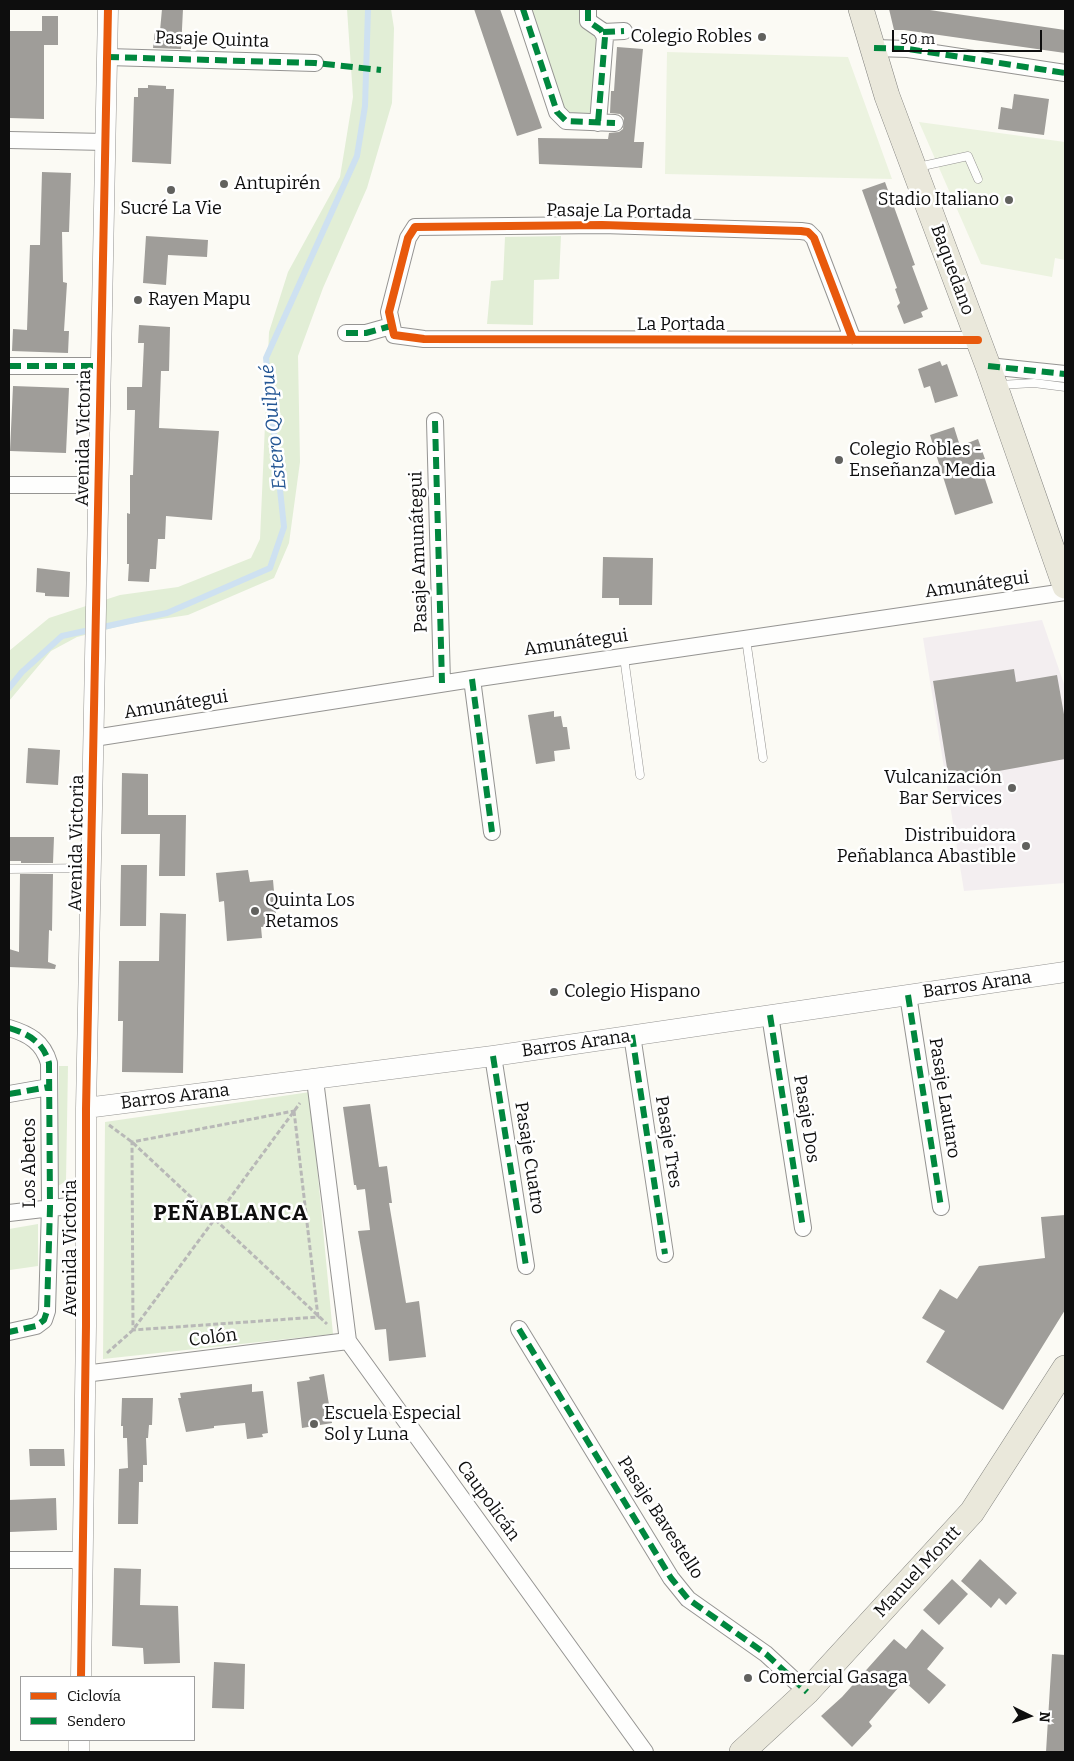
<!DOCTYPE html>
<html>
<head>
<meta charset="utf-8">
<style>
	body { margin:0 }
	#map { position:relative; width:1074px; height:1761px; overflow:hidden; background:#fbfaf4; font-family:Bitter,serif }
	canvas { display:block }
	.frame { position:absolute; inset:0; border:10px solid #0e0e0e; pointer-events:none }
	.legend { position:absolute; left:20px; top:1676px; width:175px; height:65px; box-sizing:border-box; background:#fff; border:1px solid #9f9f9f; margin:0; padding:6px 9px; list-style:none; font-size:15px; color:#0e0e0e }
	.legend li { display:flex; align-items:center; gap:10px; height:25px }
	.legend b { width:25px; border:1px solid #9f9f9f }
	.north { position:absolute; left:1004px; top:1691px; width:50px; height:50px; -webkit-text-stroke:4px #fff; paint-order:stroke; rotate:94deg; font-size:14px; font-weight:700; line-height:20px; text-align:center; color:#0e0e0e }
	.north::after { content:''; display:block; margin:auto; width:18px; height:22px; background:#0e0e0e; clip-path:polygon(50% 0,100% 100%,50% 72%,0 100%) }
	.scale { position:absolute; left:892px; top:30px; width:150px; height:22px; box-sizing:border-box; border:2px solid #0e0e0e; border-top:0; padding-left:6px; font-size:15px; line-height:18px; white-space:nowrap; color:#0e0e0e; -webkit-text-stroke:4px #fff; paint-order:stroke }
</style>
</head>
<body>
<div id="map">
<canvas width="1074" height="1761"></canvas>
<div class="frame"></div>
<ul class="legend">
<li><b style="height:6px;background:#e8590c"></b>Ciclovía</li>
<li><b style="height:6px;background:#00873e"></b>Sendero</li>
</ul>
<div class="north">N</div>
<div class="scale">50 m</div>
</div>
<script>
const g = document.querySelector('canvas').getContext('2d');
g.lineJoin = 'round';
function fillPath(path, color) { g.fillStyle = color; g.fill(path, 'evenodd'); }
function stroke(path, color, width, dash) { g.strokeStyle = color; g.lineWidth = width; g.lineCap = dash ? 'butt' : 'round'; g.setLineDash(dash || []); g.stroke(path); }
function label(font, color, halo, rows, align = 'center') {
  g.font = font + ' Bitter,serif'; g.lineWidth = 5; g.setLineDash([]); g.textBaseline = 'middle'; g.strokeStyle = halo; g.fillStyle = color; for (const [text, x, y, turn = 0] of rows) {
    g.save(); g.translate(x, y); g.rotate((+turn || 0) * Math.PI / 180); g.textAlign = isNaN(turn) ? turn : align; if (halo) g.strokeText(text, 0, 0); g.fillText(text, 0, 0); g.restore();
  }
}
const industrial = new Path2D(`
	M1042,620L1065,687V883L964,891L923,638Z`);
const green = new Path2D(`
	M347,9H391L394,28L392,103L367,188L323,288L298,356L300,462L289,543L274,578L188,615L128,624L77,637L51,651L9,701V651L49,618L120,595L178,587L251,558L260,539L269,332L288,272L340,177L353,97Z
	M528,9H582L585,29L595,33L599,39L594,106L588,115L568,112L561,107Z
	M561,236L559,279L534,280L533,325L487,324L491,281L503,280L505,237Z
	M59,1066H68L66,1181L58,1186Z
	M310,1092L333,1334L103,1359L105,1122Z
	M38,1224V1266L10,1270L9,1229Z`);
const pitch = new Path2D(`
	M667,52L848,57L892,179L665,174Z
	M919,122L1065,142V260L1055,258L1052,277L981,264Z`);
const stream = new Path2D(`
	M9,688L22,672L62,636L167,613L270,568L284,527L266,358L357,156L365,106L368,9`);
const building = new Path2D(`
	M162,9H183L181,49L153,48L155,31H160Z
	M474,9H500L542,128L517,136Z
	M889,9H923L1065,30V53L904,30H894Z
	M42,16H58V45H44V119L9,118V31H42Z
	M617,47L643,49L634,142H644L642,168L539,164L538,138L608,139L609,133L619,132L623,129L624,118L620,114L610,113L611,91H614Z
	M148,85L166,86V89H174L171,164L132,162L134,97H138V88H148Z
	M1014,94L1049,99L1044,135L998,129L1001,107L1012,109Z
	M42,172L71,173L69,232H62L63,282L67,283L64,331H69L68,353L12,351L13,329L27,330L30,245H40Z
	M885,182L915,265L912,266L928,309L921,312L923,317L904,324L897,306L900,303L895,289L897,288L862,190Z
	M146,236L208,240L207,257L168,255L166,285L143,283Z
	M139,325L170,327L169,371H161L159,428L219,431L212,520L166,516L165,539H158L156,569H150L149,582L128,581L129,564H127V513L130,514V475H133L135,410H127V387H142L144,343H138Z
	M940,361L942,366L947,364L958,396L935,403L930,386L924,388L918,369Z
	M13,386L69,388L66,453L10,451Z
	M954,427L960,446L978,439L985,459L979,461L993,503L955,515L930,435Z
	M603,557L653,558L652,605H619V598H602Z
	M37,568L70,572L69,597L45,596V593L36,592Z
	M1014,669L1016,682L1057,675L1065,720V759L949,780L933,681Z
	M554,711V717L561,716L563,727H567L570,749L554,751L555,761L536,764L528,715Z
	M28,748L60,750L58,785L26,783Z
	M122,773L148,774V815H186L185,876H159L160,834H121Z
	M9,837H54L53,863H21V861H9Z
	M121,865H147L146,926H120Z
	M248,870L250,882L273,880L277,926L261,927L262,938L227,941L224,901L219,902L216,873Z
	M20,874H53L52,931L49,930L48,962L56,965L55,969L9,967V949L19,952Z
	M160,913L186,914L183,1073L122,1072L123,1021H118L119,961H159Z
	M370,1104L379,1167L387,1166L392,1203H389L406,1303L419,1301L426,1357L389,1361L386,1329L375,1330L358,1231L370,1230L365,1189L357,1190L356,1185H354L343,1107Z
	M1065,1215V1310L1003,1410L926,1362L945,1331L922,1318L940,1289L957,1299L979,1266L1045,1258L1041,1217Z
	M324,1374L332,1423L302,1428L297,1382L310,1380L309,1377Z
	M252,1384V1392L263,1391L268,1433L262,1434L263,1437L247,1439L245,1423L214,1426V1428L186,1432L178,1398H181L180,1393Z
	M122,1398H153L152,1425H149L148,1438H146L147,1465H143V1482H139L138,1524H118L119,1469L128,1468L127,1438H123V1426H121Z
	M29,1449H64L65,1466H30Z
	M56,1498L57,1530L10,1532L9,1500Z
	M980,1559L1017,1593L1006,1605L999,1598L991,1608L961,1581Z
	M114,1568L141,1569L140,1605L178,1606L180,1663L144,1664L143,1648L112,1646Z
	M952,1579L968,1594L939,1625L923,1610Z
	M922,1629L944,1648L927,1669L946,1685L929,1704L904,1681L869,1722L872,1726L852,1747L821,1716L842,1697L894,1639L906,1649Z
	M1052,1654L1065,1655V1752H1046Z
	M214,1662L245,1664L244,1709L212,1708Z`);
const path = new Path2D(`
	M294,1111L318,1317L133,1330L132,1142Z
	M109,1125L132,1142L327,1324
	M107,1353L133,1330L300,1103`);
const service = new Path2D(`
	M918,167L968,156L978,179
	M999,385L1034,383L1065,387
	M746,639L763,758
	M624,657L640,775
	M9,869L90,868`);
const minor = new Path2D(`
	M523,9L557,112L566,121L615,123
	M588,9V21L601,30L605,37L598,123
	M603,32L624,31
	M874,48L908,49L1065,73
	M107,57L315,63
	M9,140L106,142
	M346,333H366L391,326
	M853,340L814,238L808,232L801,231L602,225L415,227L408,238L389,312L394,335L424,339C608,339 793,340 978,340
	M9,366H100
	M988,366L1065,374
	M435,421L442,683
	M9,485H98
	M472,679L492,832
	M94,738L472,679L1065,592
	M908,995L941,1207
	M770,1015L803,1228
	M9,1028C29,1034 43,1042 49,1063L50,1207L47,1311L44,1320L36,1326L9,1332
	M632,1035L665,1254
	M493,1056L526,1266
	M315,1080L348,1341L645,1752
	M9,1094L49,1087
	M9,1213L86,1204
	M519,1329L671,1578L688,1599L766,1654L807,1692
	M84,1374L348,1341
	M9,1560H83`);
const tertiary = new Path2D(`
	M86,1108L493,1056L1065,972
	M81,1677L86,1326V1108L108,9
	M79,1752V1740`);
const primary = new Path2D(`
	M861,9L887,96L988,366L1065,586
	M742,1752L807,1692L972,1512L1065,1368`);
const quiet = new Path2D(`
	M523,9L557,112L566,121L615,123
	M588,9V21L601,30L605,37L598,123
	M603,32L624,31
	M874,48L908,49L1065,73
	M107,57L315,63L381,70
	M346,333H366L391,326L390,321
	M9,366H100
	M988,366L1065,374
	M435,421L442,683
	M472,679L492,832
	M908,995L941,1207
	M770,1015L803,1228
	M9,1028C29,1034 43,1042 49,1063L50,1207L47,1311L44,1320L36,1326L9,1332
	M632,1035L665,1254
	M493,1056L526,1266
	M9,1094L49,1087
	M519,1329L671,1578L688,1599L766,1654L807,1692`);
const cycleway = new Path2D(`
	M853,340L814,238L808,232L801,231L602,225L415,227L408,238L389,312L394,335L424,339C608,339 793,340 978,340
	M81,1677L86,1326V1108L108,9`);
const markers = [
	[762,37,5,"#61615e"],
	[224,184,5,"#61615e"],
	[171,190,5,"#61615e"],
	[1009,200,5,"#61615e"],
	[138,300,5,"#61615e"],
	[839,460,5,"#61615e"],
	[1012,788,5,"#61615e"],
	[1026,846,5,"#61615e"],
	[255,911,5,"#61615e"],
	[554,992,5,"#61615e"],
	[314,1424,5,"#61615e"],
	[748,1678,5,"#61615e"]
];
const poiNames = [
	["Colegio Robles",752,37,"right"],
	["Antupirén",234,184],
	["Stadio Italiano",999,200,"right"],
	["Sucré La Vie",171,209,"center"],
	["Rayen Mapu",148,300],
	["Colegio Robles -",849,450],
	["Enseñanza Media",849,471],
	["Vulcanización",1002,778,"right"],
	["Bar Services",1002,799,"right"],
	["Distribuidora",1016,836,"right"],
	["Peñablanca Abastible",1016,857,"right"],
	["Quinta Los",265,901],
	["Retamos",265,922],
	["Colegio Hispano",564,992],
	["Escuela Especial",324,1414],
	["Sol y Luna",324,1435],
	["Comercial Gasaga",758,1678]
];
const streetNames = [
	["Pasaje Quinta",212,40,2],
	["Pasaje La Portada",619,212,1],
	["Baquedano",952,270,70],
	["La Portada",681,325],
	["Avenida Victoria",84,438,-89],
	["Pasaje Amunátegui",419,552,-92],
	["Amunátegui",977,585,-8],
	["Amunátegui",576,643,-8],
	["Amunátegui",176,705,-9],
	["Avenida Victoria",77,843,-89],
	["Barros Arana",977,985,-8],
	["Barros Arana",576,1044,-8],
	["Barros Arana",175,1097,-7],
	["Pasaje Lautaro",944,1098,81],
	["Pasaje Dos",806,1119,81],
	["Pasaje Tres",668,1142,81],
	["Pasaje Cuatro",529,1158,81],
	["Los Abetos",30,1163,-90],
	["Avenida Victoria",71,1248,-90],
	["Colón",213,1338,-7],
	["Caupolicán",488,1501,54],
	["Pasaje Bavestello",660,1518,57],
	["Manuel Montt",918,1572,-47]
];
const waterNames = [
	["Estero Quilpué",274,427,-96]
];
const districtNames = [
	["PEÑABLANCA",231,1214]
];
fillPath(industrial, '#f3eef0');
fillPath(green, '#e2eed6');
fillPath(pitch, '#ecf3e0');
stroke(stream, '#cee1f1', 6);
fillPath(building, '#9f9d99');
stroke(service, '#959492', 9);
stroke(minor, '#959492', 18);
stroke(tertiary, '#959492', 21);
stroke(primary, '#82827f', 26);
stroke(path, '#b8b8b7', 3, [5, 2.5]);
stroke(service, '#fefefd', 8);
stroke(minor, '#fefefd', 16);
stroke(tertiary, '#fefefd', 20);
stroke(primary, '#eae8db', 25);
stroke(quiet, '#00873e', 6, [12, 6]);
stroke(cycleway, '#e8590c', 8);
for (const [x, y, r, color] of markers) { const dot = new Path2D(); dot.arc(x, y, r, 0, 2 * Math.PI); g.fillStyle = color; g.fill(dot); stroke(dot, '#fff', 2); }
label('18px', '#0e0e0e', '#fff', poiNames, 'left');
label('18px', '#0e0e0e', '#fff', streetNames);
label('italic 19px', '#245694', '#fff', waterNames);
g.letterSpacing = '1px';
label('bold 22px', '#0e0e0e', '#fff', districtNames);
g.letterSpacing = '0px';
</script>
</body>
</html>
